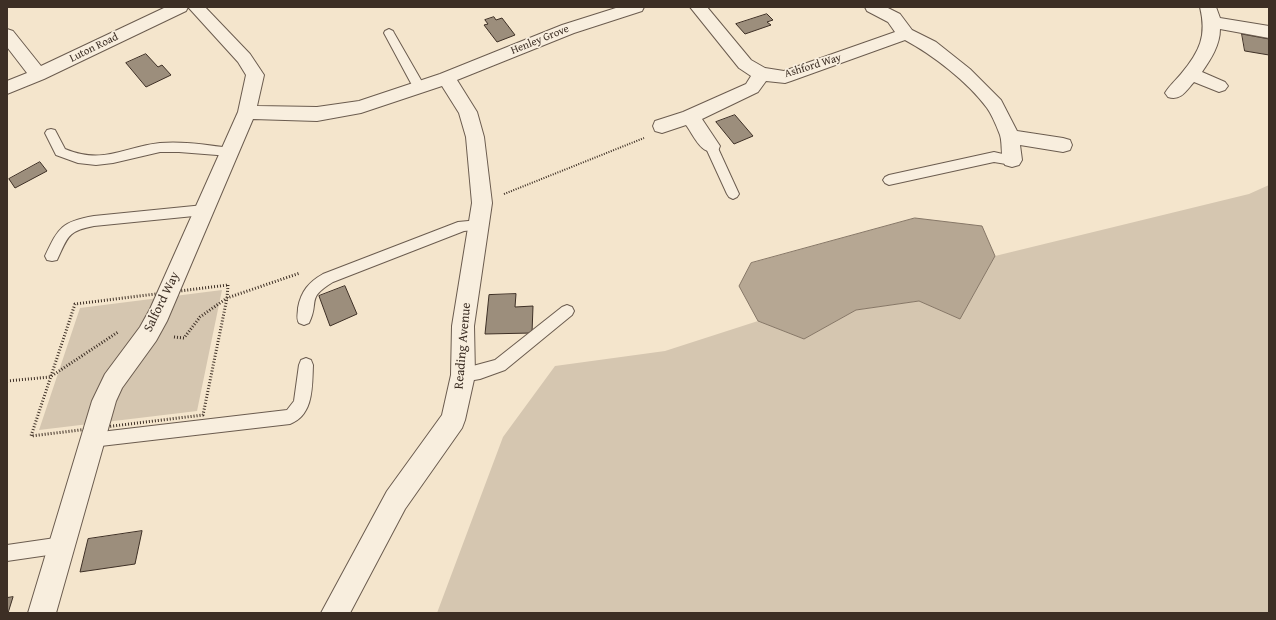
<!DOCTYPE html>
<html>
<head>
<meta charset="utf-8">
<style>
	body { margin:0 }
	#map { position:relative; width:1276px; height:620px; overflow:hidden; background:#f4e5cc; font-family:"Gentium Book Plus",serif }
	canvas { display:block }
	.frame { position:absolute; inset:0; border:8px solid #3d2f25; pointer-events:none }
</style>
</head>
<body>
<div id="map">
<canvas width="1276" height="620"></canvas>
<div class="frame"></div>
</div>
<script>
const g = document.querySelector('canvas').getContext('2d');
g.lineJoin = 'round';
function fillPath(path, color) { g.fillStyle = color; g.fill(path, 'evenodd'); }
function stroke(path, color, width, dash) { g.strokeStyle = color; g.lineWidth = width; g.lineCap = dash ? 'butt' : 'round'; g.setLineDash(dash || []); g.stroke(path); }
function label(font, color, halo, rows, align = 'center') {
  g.font = font + ' "Gentium Book Plus",serif'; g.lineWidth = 3.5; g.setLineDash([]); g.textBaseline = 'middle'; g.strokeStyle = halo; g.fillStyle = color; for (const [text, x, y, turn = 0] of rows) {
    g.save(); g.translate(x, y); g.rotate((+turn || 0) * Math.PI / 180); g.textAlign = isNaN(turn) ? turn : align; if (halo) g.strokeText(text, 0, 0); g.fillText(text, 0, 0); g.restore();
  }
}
const green = new Path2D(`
	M1269,185V613H437L503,437L555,366L665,351L758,321L804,339L856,310L919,301L960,319L995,256L1249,194Z
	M222,290L197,411L39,430L80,308Z`);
const water = new Path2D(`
	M915,218L982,226L995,256L960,319L919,301L856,310L804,339L758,321L739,286L751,263Z`);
const building = new Path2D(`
	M767,14L773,20L767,22L771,25L745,34L736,24Z
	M494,17L496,20L502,18L515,35L497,42L484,25L488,24L485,20Z
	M1242,34L1269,39V55L1245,51Z
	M146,54L158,67L162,65L171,75L146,87L126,63Z
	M735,115L753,136L734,144L716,122Z
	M40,162L47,171L15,188L9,179Z
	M345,286L357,314L330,326L319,296Z
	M516,294L515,307L533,306L532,333L485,334L489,295Z
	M142,531L135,564L80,572L88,539Z
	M13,597L8,613H7V598Z`);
const pathFar1 = new Path2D(`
	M504,194L644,138`);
const path = new Path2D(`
	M228,285L227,298L203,415L31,436L75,304Z
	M174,337L184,338L200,317L227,298L300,273
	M7,381L50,377L118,332`);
const service = new Path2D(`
	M389,29L393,31L394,33L425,87L423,90H415L413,87L384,33L385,31Z
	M51,129L55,130L65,149C104,165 123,147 160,143C183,141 207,145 230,148L234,149L236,152L234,155L230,156L179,152H160L113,163L96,165L78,163L56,155L45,133L47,130Z
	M711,142L715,143L717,146L739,194L737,197L733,199L729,197L727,194L705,146L707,143Z
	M994,152L1016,157L1018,160L1016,163L1012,165L994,162L889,185L885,183L883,180L885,177L889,175Z
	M204,205L209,206L210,210L209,214L204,215L94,226C67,231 68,237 57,260L52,261L47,260L45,256C59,227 61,222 94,216Z
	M479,220L484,221L485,225L484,229L464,231L333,282C305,299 320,301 309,323L304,325L299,323C296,318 298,314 298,308C301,291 309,282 323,274L458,222Z
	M567,305L572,307L574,311L572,315L505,370L480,379L463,382L458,380L456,375L458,370L495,360L562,307Z
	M306,358L311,360L313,365C312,386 314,415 290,424L92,447L87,445L84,440L87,435L92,433L287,410L294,401L299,365L301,360Z
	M62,537L68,539L70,545L68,551L62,553L7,561V545Z`);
const minor = new Path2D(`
	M166,7H205L250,54L264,75L257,106L317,107L359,101L440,74L562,25L619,7H644L642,11L574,33L457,80L477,112L484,137L492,203L474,326L475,375L465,420L462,428L405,509L350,613H321L387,491L442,415L451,375L452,326L472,203L466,137L459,113L442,86L361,113L317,121L253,119L167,321L156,341L122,388L116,401L56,613H28L92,401L105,374L140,327L150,309L238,112L246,75L238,62L188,7L186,11L44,79L7,94V81L27,73L7,47V29L13,31L41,66Z
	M690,7H707L751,60L765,68L784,71L895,32L888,22L867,11L865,7H886L900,14L912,30L936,42L970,69L1001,100L1017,131L1063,138L1070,140L1072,145L1070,150L1063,152L1020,145L1022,160L1019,165L1012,167L1005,165C1000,156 1003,145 1000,135C997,127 992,115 987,108C968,82 933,55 905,40L791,81L785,83L766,81L758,92L702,119L720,146L718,151C701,156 695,137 686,125L662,133L655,131L653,126L655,121L683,112L746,84L751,76L739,68Z
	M1200,7H1216L1220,18L1269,26V38L1220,29C1220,45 1211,59 1202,72L1225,82L1228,86L1225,90L1219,92L1194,82C1186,91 1181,101 1168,97L1165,93C1169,86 1176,80 1181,74C1200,51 1207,36 1200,7Z`);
const farStreetnames = [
	["Henley Grove",540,40,-22],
	["Luton Road",94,48,-26],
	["Ashford Way",813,66,-17]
];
const streetNames = [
	["Salford Way",162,302,-64],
	["Reading Avenue",463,346,-85]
];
fillPath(green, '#d5c6b0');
fillPath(water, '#b6a793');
stroke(water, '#867767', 1);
fillPath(building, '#9c8e7c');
stroke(building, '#3d2f25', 1);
stroke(service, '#6b5c4f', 2);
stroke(minor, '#6b5c4f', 2);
stroke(pathFar1, '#3d2f25', 2, [1, 1.5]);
stroke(path, '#3d2f25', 3, [1, 2]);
fillPath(service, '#f8eede');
fillPath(minor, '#f8eede');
label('11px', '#3d2f25', '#f8eede', farStreetnames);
label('13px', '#3d2f25', '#f8eede', streetNames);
</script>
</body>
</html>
